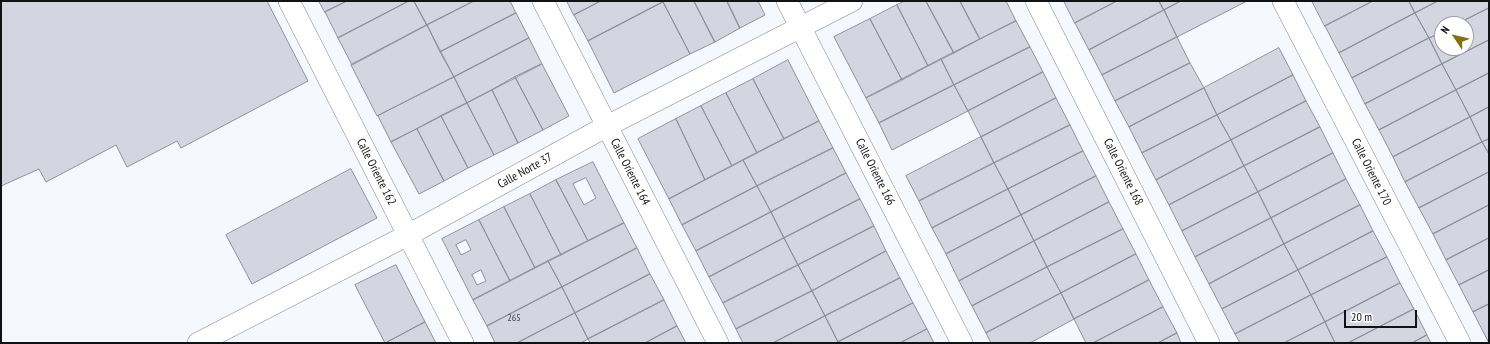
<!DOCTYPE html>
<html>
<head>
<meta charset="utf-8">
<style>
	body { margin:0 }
	#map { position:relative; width:1490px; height:344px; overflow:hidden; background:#f6f8ff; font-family:"PT Sans Narrow",sans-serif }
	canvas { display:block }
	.frame { position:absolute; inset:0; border:2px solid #111216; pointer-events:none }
	.north { position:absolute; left:1434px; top:16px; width:40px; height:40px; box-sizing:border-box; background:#fff; border:1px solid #a0a0a2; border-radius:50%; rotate:305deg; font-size:11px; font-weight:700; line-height:16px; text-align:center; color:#111216 }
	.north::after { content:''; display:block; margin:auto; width:14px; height:18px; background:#856f0f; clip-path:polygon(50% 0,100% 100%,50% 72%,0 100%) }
	.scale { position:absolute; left:1344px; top:310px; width:73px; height:18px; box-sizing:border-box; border:2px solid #111216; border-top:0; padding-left:5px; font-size:12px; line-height:14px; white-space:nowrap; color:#111216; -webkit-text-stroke:3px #fff; paint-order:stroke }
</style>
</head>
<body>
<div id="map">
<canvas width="1490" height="344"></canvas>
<div class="frame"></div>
<div class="north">N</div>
<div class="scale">20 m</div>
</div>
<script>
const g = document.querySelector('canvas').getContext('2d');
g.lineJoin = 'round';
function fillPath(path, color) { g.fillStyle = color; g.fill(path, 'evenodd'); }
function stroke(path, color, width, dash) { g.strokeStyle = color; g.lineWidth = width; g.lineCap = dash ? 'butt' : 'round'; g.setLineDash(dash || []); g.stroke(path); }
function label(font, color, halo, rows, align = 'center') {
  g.font = font + ' "PT Sans Narrow",sans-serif'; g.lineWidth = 4; g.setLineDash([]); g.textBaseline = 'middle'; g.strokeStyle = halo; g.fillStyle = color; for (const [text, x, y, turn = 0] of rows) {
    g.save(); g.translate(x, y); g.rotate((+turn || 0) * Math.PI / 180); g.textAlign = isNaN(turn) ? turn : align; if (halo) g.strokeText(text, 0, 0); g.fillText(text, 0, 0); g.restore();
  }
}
const building = new Path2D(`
	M1,1H267L308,81L181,148L177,141L127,167L116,145L46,182L39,169L1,186Z
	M319,1H347L325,12Z
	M347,1H409L338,38L325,12Z
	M409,1H414L427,25L352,65L338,38Z
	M414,1H474L427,25Z
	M474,1H510L516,13L440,52L427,25Z
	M567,1H601L574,15Z
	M601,1H663V2L588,41L574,15Z
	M666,1H694L715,42L690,54L663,2Z
	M694,1H727L740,28L715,42Z
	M727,1H758L765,15L740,28Z
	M905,1H926L954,53L928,66L897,5Z
	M926,1H960L980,39L954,53Z
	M960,1H1006L1016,21L980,39Z
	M1064,1H1117L1075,23Z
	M1117,1H1159L1164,10L1089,50L1075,23Z
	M1159,1H1181L1164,10Z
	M1181,1H1247L1177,37L1164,10Z
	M1312,1H1373L1325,26Z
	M1373,1H1409L1415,13L1339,53L1325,26Z
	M1409,1H1438L1415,13Z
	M1438,1H1489V8L1457,24H1442V32L1429,38L1415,13Z
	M663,2L690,54L614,93L588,41Z
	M897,5L928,66L902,80L870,19Z
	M1489,8V40L1442,64L1429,38L1442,32V48H1466V24H1457Z
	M1164,10L1177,37L1102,75L1089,50Z
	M516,13L529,38L454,77L440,52Z
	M1415,13L1429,38L1352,78L1339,53Z
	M870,19L902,80L866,98L834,37Z
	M1016,21L1030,47L954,85L941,59Z
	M427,25L454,77L377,116L351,65Z
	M1177,37L1190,63L1115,101L1102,75Z
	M529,38L542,64L467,103L454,77Z
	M1429,38L1442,64L1365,104L1352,78Z
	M1489,40V73L1456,90L1442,64Z
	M1030,47L1043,72L968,111L954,85Z
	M1279,48L1293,75L1217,115L1204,88Z
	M941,59L954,85L879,123L866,98Z
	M788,60L819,121L784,139L753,79Z
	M1190,63L1204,88L1129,127L1115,101Z
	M542,64L569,116L543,130L515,77Z
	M1442,64L1456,90L1379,130L1365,104Z
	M1043,72L1056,98L981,137L968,111Z
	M1489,73V107L1470,117L1456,90Z
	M1293,75L1306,101L1231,140L1217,115Z
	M454,77L467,103L391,142L378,116Z
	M515,77L543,130L518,143L492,90Z
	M753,79L784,139L757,153L726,93Z
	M954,85L968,111L892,150L879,123Z
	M1204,88L1217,115L1142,153L1129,127Z
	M492,90L518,143L494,155L467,103Z
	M1456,90L1470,117L1393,157L1379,130Z
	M726,93L757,153L732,166L701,106Z
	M1056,98L1070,125L994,163L981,137Z
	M1306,101L1320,127L1244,166L1231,140Z
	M467,103L494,155L468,168L441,116Z
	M701,106L732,166L705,180L676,119Z
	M1489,107V139L1482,142L1470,117Z
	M1217,115L1231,140L1156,180L1142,153Z
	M441,116L468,168L444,181L417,129Z
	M1470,117L1482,142L1405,182L1393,157Z
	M676,119L705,180L669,199L638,139Z
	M819,121L833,148L757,186L743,160Z
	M1070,125L1083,151L1008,189L994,163Z
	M1320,127L1333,153L1258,192L1244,166Z
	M417,129L444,181L419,194L391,142Z
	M981,137L994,163L919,201L906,176Z
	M1489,139V154L1482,142Z
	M1231,140L1244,166L1169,205L1156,180Z
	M1482,142L1489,154V172L1419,208L1405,182Z
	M833,148L846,173L771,212L757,186Z
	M1083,151L1096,176L1021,215L1008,189Z
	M1333,153L1346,179L1271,218L1258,192Z
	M743,160L757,186L682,225L669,199Z
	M593,162L624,223L588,241L556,180ZM586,178L596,198L584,205L573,184Z
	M994,163L1008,189L932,228L919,201Z
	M1244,166L1258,192L1182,231L1169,205Z
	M351,169L377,218L252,284L226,235Z
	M1489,172V205L1433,234L1419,208Z
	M846,173L860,199L784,238L771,212Z
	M1096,176L1109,202L1034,241L1021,215Z
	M1346,179L1360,205L1284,244L1271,218Z
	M556,180L588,241L561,255L530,194Z
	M757,186L771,212L696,251L682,225Z
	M1008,189L1021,215L946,254L932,228Z
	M1258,192L1271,218L1195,257L1182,231Z
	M530,194L561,255L535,268L504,207Z
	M860,199L874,226L798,265L784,238Z
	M1109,202L1123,229L1047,267L1034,241Z
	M1360,205L1373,231L1298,270L1284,244Z
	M1489,205V238L1446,260L1433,234Z
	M504,207L535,268L510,281L479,220Z
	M771,212L784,238L709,277L696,251Z
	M1021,215L1034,241L959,281L946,254Z
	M1271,218L1284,244L1209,284L1195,257Z
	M479,220L510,281L473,300L442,239ZM466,240L471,250L461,255L456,245ZM481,270L486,281L477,285L472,275Z
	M624,223L637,248L562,287L548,261Z
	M874,226L886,251L812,291L798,265Z
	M1123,229L1136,254L1061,293L1047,267Z
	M1373,231L1387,257L1311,295L1298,270Z
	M784,238L798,265L723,303L709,277Z
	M1489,238V270L1459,285L1446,260Z
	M1034,241L1047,267L972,306L959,281Z
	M1284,244L1298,270L1222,309L1209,284Z
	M637,248L650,274L575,313L562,287Z
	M886,251L900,278L825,316L812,291Z
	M1136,254L1149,280L1074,319L1061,293Z
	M1387,257L1400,283L1325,322L1311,295Z
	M548,261L562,287L487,326L473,300Z
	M396,265L425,322L385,343L355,285Z
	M798,265L812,291L736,329L723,303Z
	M1047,267L1061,293L986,333L972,306Z
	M1298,270L1311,295L1235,334L1222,309Z
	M1489,270V304L1473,312L1459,285Z
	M650,274L664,300L588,339L575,313Z
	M900,278L913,303L838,342L825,316Z
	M1149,280L1163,307L1093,343H1086L1074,319Z
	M1400,283L1414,309L1348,343H1335L1325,322Z
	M562,287L575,313L517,343H495L487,326Z
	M812,291L825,316L773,343H743L736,329Z
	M1061,293L1074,319L1030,343H991L986,333Z
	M1311,295L1325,322L1284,343H1240L1235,334Z
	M664,300L677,326L645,343H590L588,339Z
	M913,303L927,329L900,343H839L838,342Z
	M1489,304V343L1473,312Z
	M1163,307L1177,333L1158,343H1093Z
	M1414,309L1427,335L1412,343H1348Z
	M575,313L588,339L581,343H517Z
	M825,316L838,342L836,343H773Z
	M425,322L436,343H384H385Z
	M1325,322L1335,343H1284Z
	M677,326L686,343H645Z
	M927,329L934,343H900Z
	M1177,333L1181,343H1158Z
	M1427,335L1431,343H1412Z`);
const street = new Path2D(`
	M289,1L463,343
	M543,1L718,343
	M787,1L962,343
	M1036,1L1209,343
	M1283,1L1460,343
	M198,343L408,235L607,126L852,1`);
const numberNames = [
	["265",514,318]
];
const streetNames = [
	["Calle Norte 37",525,171,-29],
	["Calle Oriente 162",376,172,63],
	["Calle Oriente 164",630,172,63],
	["Calle Oriente 166",875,172,63],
	["Calle Oriente 168",1123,172,63],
	["Calle Oriente 170",1371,172,63]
];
fillPath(building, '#d3d6e1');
stroke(building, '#8d909b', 1);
stroke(street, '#878994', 22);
stroke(street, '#fff', 21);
label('10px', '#424349', null, numberNames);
label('12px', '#111216', '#fff', streetNames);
</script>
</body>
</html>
